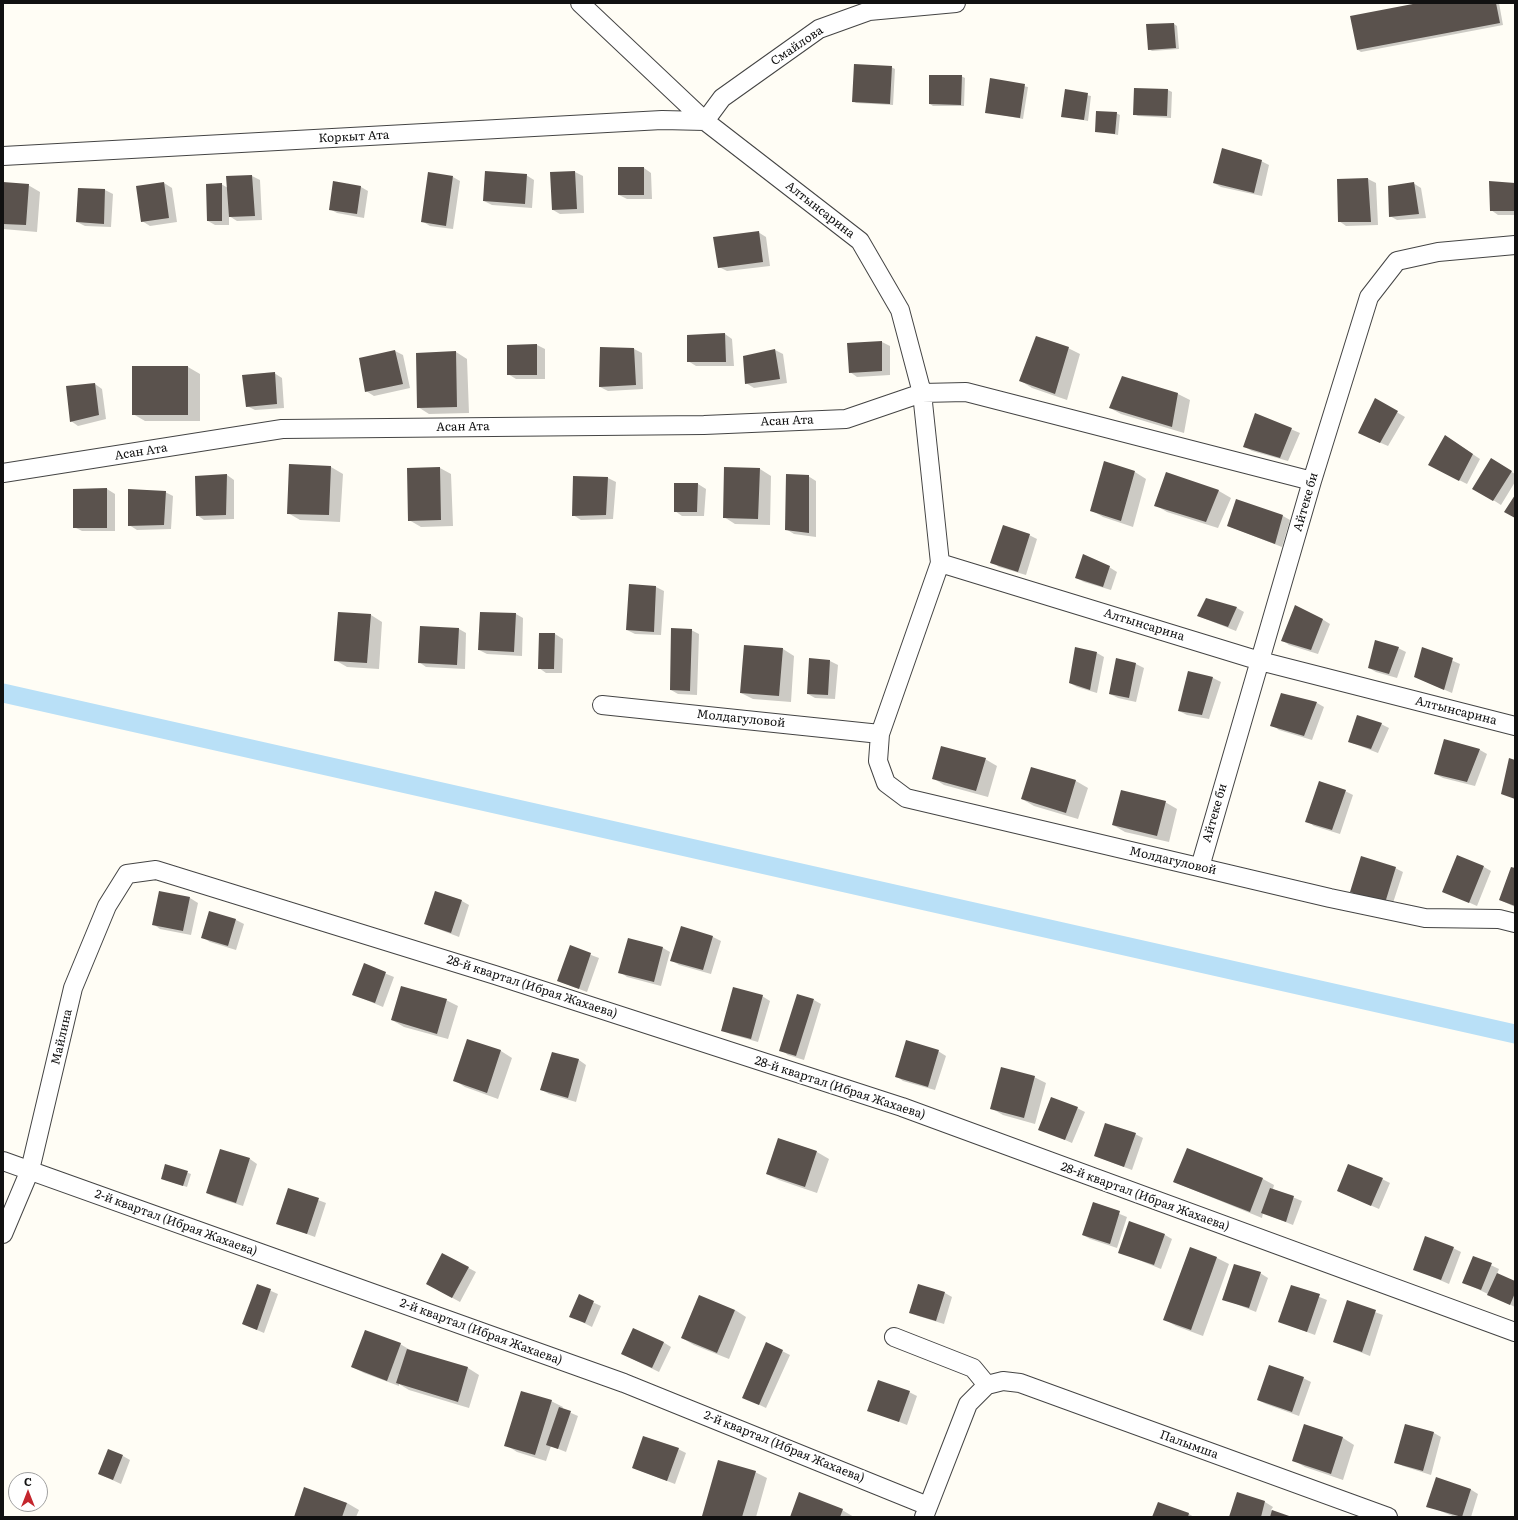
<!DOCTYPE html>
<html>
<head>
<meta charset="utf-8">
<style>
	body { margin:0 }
	#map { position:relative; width:1518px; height:1520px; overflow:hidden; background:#fffdf5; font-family:Literata,serif }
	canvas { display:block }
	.frame { position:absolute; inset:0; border:4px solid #111; pointer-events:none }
	.north { position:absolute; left:8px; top:1472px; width:40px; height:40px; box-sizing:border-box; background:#fff; border:1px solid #a0a0a0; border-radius:50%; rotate:0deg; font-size:11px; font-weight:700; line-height:16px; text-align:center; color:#111 }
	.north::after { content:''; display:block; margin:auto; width:14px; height:18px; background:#c4262e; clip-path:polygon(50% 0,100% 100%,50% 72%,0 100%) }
</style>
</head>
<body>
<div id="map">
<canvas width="1518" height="1520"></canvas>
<div class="frame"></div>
<div class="north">С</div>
</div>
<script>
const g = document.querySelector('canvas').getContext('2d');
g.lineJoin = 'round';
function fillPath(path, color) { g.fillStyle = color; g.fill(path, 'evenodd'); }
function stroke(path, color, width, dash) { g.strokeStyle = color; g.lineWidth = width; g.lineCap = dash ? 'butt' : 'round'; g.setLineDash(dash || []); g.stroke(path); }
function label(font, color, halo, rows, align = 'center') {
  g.font = font + ' Literata,serif'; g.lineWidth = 4; g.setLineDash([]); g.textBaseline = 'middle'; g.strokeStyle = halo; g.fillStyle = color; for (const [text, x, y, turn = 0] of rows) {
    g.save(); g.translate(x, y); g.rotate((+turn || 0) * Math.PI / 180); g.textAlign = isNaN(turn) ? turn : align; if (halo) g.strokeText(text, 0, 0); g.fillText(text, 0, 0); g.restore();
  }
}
const shadow = new Path2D(`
	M1423,3H1499L1503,25L1361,52L1358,50Z
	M1174,24L1177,26L1179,49L1152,51L1149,49Z
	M891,67L895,69L893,105L856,103L853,101Z
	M961,76L965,78L964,106H933L930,104Z
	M991,79L1028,87L1023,119L986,112Z
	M1135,89L1168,90L1172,92L1171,118L1138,116L1134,114Z
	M1066,91L1091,96L1088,121L1062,116Z
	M1116,113L1120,115L1118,135L1096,131Z
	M1261,161L1269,165L1262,196L1221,187L1214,183Z
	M644,168L651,173L652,199H627L619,195Z
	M575,172L583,176L584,213L560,214L553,210Z
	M526,175L534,180L532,208L492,205L484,201Z
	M252,176L260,180L262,220L237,221L229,216V225H215L208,221L221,184L228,188V177Z
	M453,177L460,181L453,229L430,226L422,221Z
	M1368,179L1376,183L1378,225L1346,226L1339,221L1338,180Z
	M334,182L361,187L368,191L364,218L337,213L330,209Z
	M3,183L28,185L40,192L37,232L3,229Z
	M164,183L172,188L177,222L150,226L142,221L137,187Z
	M1413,183L1421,188L1426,218L1397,220L1390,216Z
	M1515,184V215H1498L1491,210Z
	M79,189L105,190L113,194L111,227L85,226L77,222Z
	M758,232L766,237L770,266L727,271L719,267Z
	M725,334L732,339L734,366H696L688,361Z
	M882,342L890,346V375L857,377L850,372L848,344Z
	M537,345L545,349V379H516L508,374V346Z
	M601,348L634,349L642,353L643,389L608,391L600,387Z
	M1068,348L1080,354L1067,400L1032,388L1021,381Z
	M775,350L783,354L787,383L754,388L746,383Z
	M395,351L403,355L410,388L374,396L366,391L361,359Z
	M456,352L467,359L469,413L429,414L418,407Z
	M188,367L200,374V421H145L133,414Z
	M274,373L282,378L284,408L255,410L247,406Z
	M1122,378L1178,394L1190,400L1184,433L1121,414L1110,408Z
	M95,384L102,389L106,419L78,426L71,421Z
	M1376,400L1405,417L1388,446L1367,437Z
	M1255,414L1300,433L1288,461L1252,451L1245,447Z
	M1453,441L1480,459L1467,484L1437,469Z
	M1491,460L1515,474V482L1501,505L1474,488Z
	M331,467L343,474L340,522L300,520L288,513Z
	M440,468L451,474L453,526L421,527L409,520Z
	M760,469L771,476L770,525L735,524L724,517Z
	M1135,472L1146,479L1133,527L1103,517L1091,510Z
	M1166,474L1219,491L1231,498L1218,528L1167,512L1155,505Z
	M227,475L234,480V519L204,520L197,515Z
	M808,476L816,481V537L794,534L786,529Z
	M574,477L608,478L616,482L613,519L581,520L573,515Z
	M675,484H698L706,489L704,516H682L675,511Z
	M107,489L115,494V531H82L74,527V490Z
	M165,492L173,496L171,529L137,530L129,525Z
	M1283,516L1290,520L1282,547L1228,526Z
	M1029,535L1037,539L1026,575L999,567L992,562Z
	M1109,567L1117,572L1111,590L1084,582L1076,578Z
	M656,587L664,591L661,635L635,634L627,630Z
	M1237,608L1244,612L1236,631L1198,616Z
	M516,614L523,618L522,656L487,654L479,650Z
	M371,615L382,622L379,669L347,667L335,660Z
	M1322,619L1330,624L1318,654L1289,645L1282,640Z
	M459,629L466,633L465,669L426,667L419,662Z
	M691,630L699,634L697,695L678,694L671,690Z
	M555,634L563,639L562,673H546L539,668Z
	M1398,648L1406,652L1397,678L1376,672L1369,668Z
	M1423,648L1460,664L1452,693L1415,677Z
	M783,649L794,656L791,702L753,699L741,693Z
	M1097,653L1104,657L1097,693L1077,687L1070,683Z
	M1117,659L1136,664L1144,668L1136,702L1118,698L1110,694Z
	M830,661L838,665L835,699L815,698L808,694Z
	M1188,672L1213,678L1221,682L1209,719L1187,715L1179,711Z
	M1317,703L1324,707L1312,740L1279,730L1272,725Z
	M1381,724L1389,728L1378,753L1350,742Z
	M1480,750L1487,754L1475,786L1443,778L1435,774Z
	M985,759L997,766L988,797L944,785L933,778Z
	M1032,768L1076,781L1088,788L1078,819L1034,806L1022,799Z
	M1345,791L1353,795L1340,834L1314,826L1307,821Z
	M1165,802L1177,809L1169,842L1125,832L1113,825Z
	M1484,867L1491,871L1477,906L1443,891Z
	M1395,868L1403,872L1392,906L1359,896L1351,891Z
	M1515,869V907L1500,900Z
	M160,892L190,898L198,903L191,935L160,929L153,924Z
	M462,901L469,905L459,937L425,924Z
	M210,912L236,920L244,924L236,950L210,942L202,937Z
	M682,927L713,937L721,941L711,974L679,965L671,960Z
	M629,939L663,948L670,952L661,986L627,977L620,972Z
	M570,947L599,958L587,992L558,981Z
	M364,965L394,977L383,1007L354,995Z
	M762,996L770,1001L758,1042L730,1034L722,1030Z
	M446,1000L458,1006L448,1039L404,1027L392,1020Z
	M814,1000L821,1004L804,1060L788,1055L781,1050Z
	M468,1040L501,1051L512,1058L498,1099L465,1087L454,1080Z
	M938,1051L946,1056L935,1090L903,1081L896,1076Z
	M552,1053L579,1060L586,1065L576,1102L549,1094L542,1090Z
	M1034,1077L1046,1083L1035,1124L1003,1115L991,1108Z
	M1077,1108L1085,1112L1072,1143L1040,1129Z
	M1135,1134L1143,1138L1132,1170L1095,1156Z
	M779,1139L817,1152L829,1159L817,1193L779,1180L767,1174Z
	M250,1159L257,1164L243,1206L215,1197L207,1193Z
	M166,1165L191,1174L187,1187L165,1180Z
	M1263,1179L1274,1185L1273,1189L1302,1201L1293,1225L1263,1213L1262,1218L1174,1182Z
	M1382,1179L1390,1183L1379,1209L1338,1191Z
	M289,1189L326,1203L315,1237L277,1223Z
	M1093,1203L1127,1217L1117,1248L1090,1239L1083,1235Z
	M1165,1235L1172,1239L1161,1269L1119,1252Z
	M1190,1248L1217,1258L1229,1264L1203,1336L1176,1326L1164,1319Z
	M1453,1248L1461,1252L1449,1284L1414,1269Z
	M443,1254L476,1272L460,1302L427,1284Z
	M1474,1257L1499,1269L1497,1274L1515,1282V1307L1463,1282Z
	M1260,1273L1268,1278L1256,1312L1224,1299Z
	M257,1285L278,1294L264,1333L243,1324Z
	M1292,1286L1327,1300L1315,1335L1280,1322Z
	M945,1293L952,1297L944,1324L918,1316L910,1312Z
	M579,1296L601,1306L592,1327L570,1316Z
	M1347,1302L1383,1315L1370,1356L1334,1342Z
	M735,1310L746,1317L729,1359L694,1345L682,1338Z
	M663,1342L671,1347L659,1372L622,1354Z
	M400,1344L412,1351L468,1368L479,1375L469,1408L409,1390L399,1384V1386L364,1373L352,1367Z
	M782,1351L790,1355L766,1408L743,1397Z
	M1303,1378L1311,1382L1299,1416L1266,1404L1258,1400Z
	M909,1392L917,1396L907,1425L869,1410Z
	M551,1401L563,1407L562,1409L578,1416L566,1452L551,1446L546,1461L517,1452L506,1445Z
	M1305,1425L1343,1438L1354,1445L1343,1480L1305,1467L1293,1460Z
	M1406,1425L1434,1433L1441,1437L1431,1475L1403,1466L1395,1462Z
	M678,1449L686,1453L675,1484L633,1468Z
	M123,1456L130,1460L121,1484L99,1474Z
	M755,1472L767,1478L756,1517H706L703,1515Z
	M305,1489L347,1503L359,1510L356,1517H295Z
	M1470,1489L1478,1494L1471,1517H1455L1428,1506Z
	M1237,1494L1265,1502L1273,1507L1271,1510L1289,1517H1230Z
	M842,1510L854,1517H791Z
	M1189,1514L1194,1517H1154Z`);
const canal = new Path2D(`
	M3,693L1515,1034`);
const building = new Path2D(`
	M1418,3H1496L1500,23L1357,50L1350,16Z
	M1174,23L1176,48L1148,50L1146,24Z
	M854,64L892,66L890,104L852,102Z
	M929,75H962L961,105L929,104Z
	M990,78L1025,84L1020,118L985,113Z
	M1134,88L1168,89L1167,116L1133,115Z
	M1065,89L1088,93L1084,120L1061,117Z
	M1096,111L1117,112L1115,134L1095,132Z
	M1222,148L1262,160L1254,193L1213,183Z
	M618,167H644V195H618Z
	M485,171L527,174L525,204L483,201Z
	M575,171L577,209L552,210L550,172Z
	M428,172L453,176L446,226L421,222Z
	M252,175L255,216L229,217L226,176Z
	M1368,178L1371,222H1338L1337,179Z
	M333,181L361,186L357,214L329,210Z
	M1489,181L1515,183V211H1490Z
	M3,182L29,184L26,225L3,224Z
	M164,182L169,218L141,222L136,186Z
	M1414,182L1419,214L1389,217L1388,186Z
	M222,183V221H207L206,184Z
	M78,188L105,189L104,224L76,222Z
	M759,231L763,262L718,268L713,237Z
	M725,333L726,362H687V335Z
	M1036,336L1069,347L1055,394L1019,381Z
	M882,341V371L849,373L847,343Z
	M537,344V375H507V345Z
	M600,347L634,348L636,385L599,387Z
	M775,349L780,379L745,384L743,356Z
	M395,350L403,384L365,392L359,358Z
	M456,351L457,407L417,408L416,353Z
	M132,366H188V415H132Z
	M275,372L277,404L246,407L242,375Z
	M1122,376L1178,393L1172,427L1109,408Z
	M95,383L99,415L70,422L66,386Z
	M1375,398L1398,411L1380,443L1358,433Z
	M1255,413L1292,428L1280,458L1243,447Z
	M1445,435L1473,454L1459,481L1428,465Z
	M1491,458L1512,471L1493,501L1472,489Z
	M1104,461L1135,471L1121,521L1090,511Z
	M289,464L331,466L329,515L287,514Z
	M440,467L441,520L408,521L407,468Z
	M724,467L760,468L758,519L723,518Z
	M1166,472L1219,490L1206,522L1154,506Z
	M227,474L226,515L196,516L195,476Z
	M786,474L809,475V533L785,530Z
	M573,476L608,477L606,515L572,516Z
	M674,483H698L697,512H674Z
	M107,488V528H73V489Z
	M128,489L166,491L164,525L128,526Z
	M1515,495V518L1504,512Z
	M1236,499L1283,515L1275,544L1227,526Z
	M1003,525L1030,534L1018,572L990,563Z
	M1083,554L1110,566L1103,587L1075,578Z
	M629,584L656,586L654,632L626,630Z
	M1206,598L1237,607L1228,627L1197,616Z
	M1295,605L1323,619L1311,650L1281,641Z
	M338,612L371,614L367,663L334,661Z
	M480,612L516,613L514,652L478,650Z
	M420,626L459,628L457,665L418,663Z
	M671,628L692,629L690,691L670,690Z
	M539,633H555L554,669H538Z
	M1375,640L1399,647L1389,674L1368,668Z
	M744,645L783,648L779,696L740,693Z
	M1075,647L1097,652L1090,690L1069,683Z
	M1422,647L1453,658L1444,690L1414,677Z
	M809,658L830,660L828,695L807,694Z
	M1116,658L1136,663L1129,698L1109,694Z
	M1188,671L1213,677L1202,715L1178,711Z
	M1281,693L1317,702L1304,736L1270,726Z
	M1357,715L1382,723L1371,749L1348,742Z
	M1444,739L1480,749L1467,782L1434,774Z
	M941,746L986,758L976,791L932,779Z
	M1509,758L1515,760V799L1501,794Z
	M1031,767L1076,780L1066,813L1021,799Z
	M1319,781L1346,790L1332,830L1305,822Z
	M1121,790L1166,801L1157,836L1112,825Z
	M1457,855L1484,866L1469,903L1442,892Z
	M1361,856L1396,867L1385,903L1350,892Z
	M1511,867L1515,868V906L1499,900Z
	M159,891L190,897L183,931L152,925Z
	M435,891L462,900L451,933L424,924Z
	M209,911L236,919L228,946L201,938Z
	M681,926L713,936L703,970L670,961Z
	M628,938L663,947L654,982L618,973Z
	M570,945L591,953L579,989L557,981Z
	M364,963L386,972L375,1003L352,995Z
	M401,986L447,999L437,1034L391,1020Z
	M733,987L763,995L751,1039L721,1031Z
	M797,994L814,999L796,1056L779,1051Z
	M467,1039L501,1050L487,1093L453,1081Z
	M906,1040L939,1050L928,1087L895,1077Z
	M552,1052L579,1059L568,1098L540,1090Z
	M1001,1067L1035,1076L1024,1118L990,1109Z
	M1051,1097L1078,1107L1065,1140L1038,1130Z
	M1105,1123L1136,1133L1124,1167L1094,1156Z
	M778,1138L817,1151L805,1187L766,1174Z
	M1187,1148L1263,1178L1250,1212L1173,1182Z
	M220,1149L250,1158L236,1203L206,1193Z
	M165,1164L188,1171L183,1186L161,1179Z
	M1348,1164L1383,1178L1371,1206L1337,1191Z
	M288,1188L319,1198L307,1234L276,1224Z
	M1270,1188L1294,1196L1286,1222L1261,1213Z
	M1093,1202L1120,1211L1110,1244L1082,1235Z
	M1129,1221L1165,1234L1154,1265L1118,1253Z
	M1425,1236L1454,1247L1441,1280L1413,1270Z
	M1190,1247L1217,1257L1191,1330L1163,1320Z
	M442,1253L469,1267L452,1298L426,1284Z
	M1473,1256L1492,1263L1481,1290L1462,1283Z
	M1234,1264L1261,1272L1249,1308L1222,1300Z
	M1497,1273L1515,1281V1293L1510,1305L1487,1295Z
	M257,1284L271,1289L257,1330L242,1324Z
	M918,1284L945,1292L936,1321L909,1313Z
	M1291,1285L1320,1294L1307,1332L1278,1322Z
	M579,1294L594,1301L585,1323L569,1317Z
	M699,1295L735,1310L717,1353L681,1338Z
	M1347,1300L1376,1310L1362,1352L1333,1342Z
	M633,1328L664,1342L652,1368L621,1354Z
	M365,1330L401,1343L387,1381L351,1367Z
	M766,1342L783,1350L759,1405L742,1398Z
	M407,1349L468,1367L458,1402L396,1383Z
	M1269,1365L1304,1377L1292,1412L1257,1400Z
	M878,1380L910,1391L899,1422L867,1411Z
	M521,1391L552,1400L535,1455L504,1446Z
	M559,1407L571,1411L558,1449L546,1445Z
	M1304,1424L1343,1437L1331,1474L1292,1461Z
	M1405,1424L1434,1432L1423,1471L1394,1463Z
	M643,1436L679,1448L667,1481L632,1468Z
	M108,1449L123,1455L113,1480L98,1474Z
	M718,1460L756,1471L742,1517L702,1516Z
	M1436,1477L1471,1489L1462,1517L1426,1507Z
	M304,1487L347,1503L342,1517H294Z
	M799,1492L843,1509L840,1517H790Z
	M1237,1492L1265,1501L1261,1517H1229Z
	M1158,1502L1189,1513L1188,1517H1152Z
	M1272,1510L1292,1517H1270Z`);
const street = new Path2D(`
	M580,3L705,121L860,241L900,310L922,393L940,563L880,734L878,761L886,783L906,798L1330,898L1425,918L1499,919L1515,923
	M705,121L722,98L819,29L869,11L956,3
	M3,156L662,120L705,121
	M3,473L282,429L704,425L846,419L922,393L966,392L1312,481
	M940,563L1260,661L1515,726
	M602,705L880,734
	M1200,867L1312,481L1369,297L1397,261L1438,252L1515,245
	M3,1161L624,1383L928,1506
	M3,1234L30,1170L73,988L107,906L127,874L156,870L495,975L902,1107L1515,1332
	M894,1337L973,1368L987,1385
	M924,1517L968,1404L987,1385L1003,1381L1020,1383L1388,1517`);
const streetNames = [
	["Смайлова",797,46,-34],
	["Коркыт Ата",354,137,-3],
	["Алтынсарина",820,210,38],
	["Асан Ата",787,421,-2],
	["Асан Ата",463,427,-1],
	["Асан Ата",141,452,-9],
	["Айтеке би",1306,502,-74],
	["Алтынсарина",1144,625,17],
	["Алтынсарина",1456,711,14],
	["Молдагуловой",741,719,6],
	["Айтеке би",1215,813,-74],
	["Молдагуловой",1173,861,13],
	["28-й квартал (Ибрая Жахаева)",532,987,18],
	["Майлина",62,1037,-77],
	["28-й квартал (Ибрая Жахаева)",840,1088,18],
	["28-й квартал (Ибрая Жахаева)",1145,1197,20],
	["2-й квартал (Ибрая Жахаева)",176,1223,20],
	["2-й квартал (Ибрая Жахаева)",481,1332,20],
	["Палымша",1189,1445,20],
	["2-й квартал (Ибрая Жахаева)",784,1447,22]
];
fillPath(shadow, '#0003');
stroke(canal, '#b9e0f7', 19);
fillPath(building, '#5a524d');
stroke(street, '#444', 20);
stroke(street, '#fff', 18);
label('12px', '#111', '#fff', streetNames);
</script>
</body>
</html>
